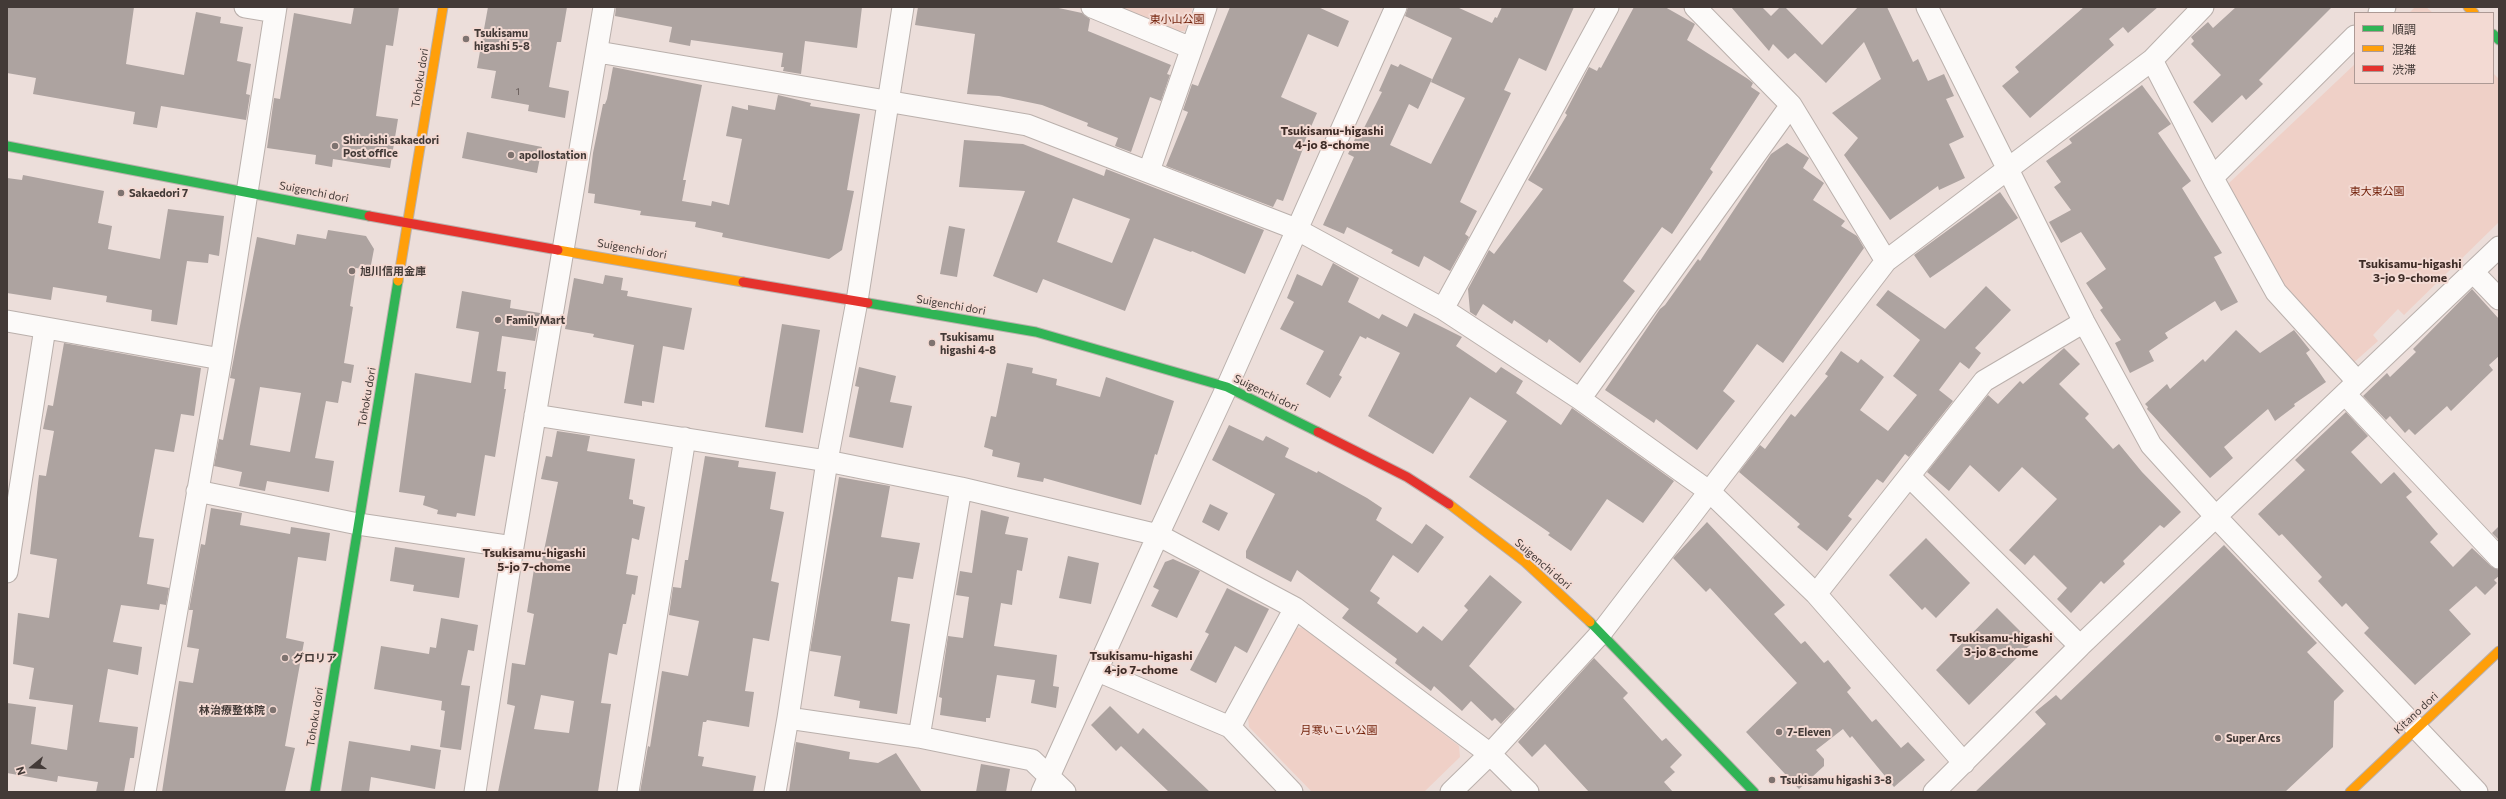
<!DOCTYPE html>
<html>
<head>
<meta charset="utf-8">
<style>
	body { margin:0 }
	#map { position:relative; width:2506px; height:799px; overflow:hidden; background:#ecdeda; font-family:Commissioner,"Noto Sans JP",sans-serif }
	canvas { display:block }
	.frame { position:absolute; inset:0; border:8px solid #433a37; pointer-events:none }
	.legend { position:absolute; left:2354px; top:12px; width:140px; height:72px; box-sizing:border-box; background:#f3dad3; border:1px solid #ad9a95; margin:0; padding:5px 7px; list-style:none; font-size:12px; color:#433a37 }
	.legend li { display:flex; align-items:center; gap:8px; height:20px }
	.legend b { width:20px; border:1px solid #ad9a95 }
	.north { position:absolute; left:12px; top:747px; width:40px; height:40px; -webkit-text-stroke:3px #f3dad3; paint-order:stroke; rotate:252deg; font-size:11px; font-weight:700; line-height:16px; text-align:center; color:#433a37 }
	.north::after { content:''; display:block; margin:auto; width:14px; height:18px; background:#433a37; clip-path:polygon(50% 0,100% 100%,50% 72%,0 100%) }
</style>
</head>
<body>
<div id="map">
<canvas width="2506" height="799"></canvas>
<div class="frame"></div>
<ul class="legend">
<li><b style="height:5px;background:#30b455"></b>順調</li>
<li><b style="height:5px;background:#ff9f0a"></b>混雑</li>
<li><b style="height:5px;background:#e5322d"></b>渋滞</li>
</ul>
<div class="north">N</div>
</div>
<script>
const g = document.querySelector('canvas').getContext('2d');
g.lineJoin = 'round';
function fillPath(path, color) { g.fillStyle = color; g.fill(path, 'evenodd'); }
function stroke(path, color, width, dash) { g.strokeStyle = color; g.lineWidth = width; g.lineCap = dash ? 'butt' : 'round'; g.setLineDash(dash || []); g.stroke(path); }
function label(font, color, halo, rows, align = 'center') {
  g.font = font + ' Commissioner,"Noto Sans JP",sans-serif'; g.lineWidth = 4; g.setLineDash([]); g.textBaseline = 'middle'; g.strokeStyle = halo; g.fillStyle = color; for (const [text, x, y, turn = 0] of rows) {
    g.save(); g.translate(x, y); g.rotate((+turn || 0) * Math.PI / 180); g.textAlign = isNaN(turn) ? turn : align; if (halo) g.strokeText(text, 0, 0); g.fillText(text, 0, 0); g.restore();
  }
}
const green = new Path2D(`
	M1115,7H1193L1185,31H1177Z
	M2415,7H2426L2433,13H2409Z
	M2355,64V83H2493V73L2499,79V222L2404,315L2398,309L2373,335L2378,341L2351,365L2287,296L2228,184Z
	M1305,627L1459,746L1460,757L1424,792H1312L1249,727L1248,718L1296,628Z`);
const building = new Path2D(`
	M7,7H134L126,64L184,75L196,12L221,17L220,23L243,27L237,61L251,64L246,94L250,95L246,120L161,106L157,128L133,124L135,112L33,94L36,78L7,73Z
	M354,7H399L393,46L386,45L376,116L398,119L390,168L333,159L332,167L315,164L316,155L267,148L274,98L280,99L294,13L351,24Z
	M488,7H567L561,42H557L549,87L569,91L565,118L528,111L529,105L491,98L496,71L477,68Z
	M616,7H862L857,48L805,41L801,74L783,71L784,67H781L783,53L691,40L690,46L669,42L672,27L615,16Z
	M918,7H1054L1082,13L1090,19L1088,31L1171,65L1167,74L1170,75L1161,101L1150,97L1131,152L1115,146L1118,138L1087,126L1088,123L1042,105L999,96L967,94L975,34L915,25Z
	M1230,7H1318L1349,21L1338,47L1308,34L1281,97L1317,113L1303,145L1304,146L1283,201L1277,199L1273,207L1166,166L1188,112L1183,110L1192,84L1198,86Z
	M1408,7H1457L1492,23L1495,17L1497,18L1502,7H1574L1546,71L1519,58L1504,90L1511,93L1460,202L1477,211L1465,234L1469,237L1450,271L1424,256L1419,267L1391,253L1393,250L1347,227L1344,234L1323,225L1354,157L1348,154L1360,128L1363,130L1382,92L1379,91L1391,64L1398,67L1400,64L1432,79L1418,109L1409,104L1390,145L1431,164L1465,98L1431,82L1452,38L1405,16Z
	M1634,7H1665L1695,24L1687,40L1748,79L1753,83L1751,87L1760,93L1710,169L1713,172L1672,234L1662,227L1623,281L1635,291L1580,363L1549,339L1547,343L1514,320L1512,324L1483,304L1476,316L1470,312L1468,289L1489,250L1494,254L1543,189L1528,180L1567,115L1565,113L1589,67L1597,71L1599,67L1601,68Z
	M1731,7H1762L1771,16L1780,7H1785L1822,45L1858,7H1887L1913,62L1918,59L1928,81L1944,74L1954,96L1946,99L1964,137L1949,144L1965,178L1939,190L1938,186L1890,220L1844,155L1858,138L1832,113L1881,79L1864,42L1826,83L1795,53L1788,59L1773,44L1769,51Z
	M2084,7H2158L2128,33L2123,27L2109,39L2114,45L2030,118L2002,86L2019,72L2015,67Z
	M2236,7H2332L2259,80L2263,84L2246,100L2242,95L2212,123L2193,102L2221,75L2191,44L2194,41L2191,37L2208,22L2213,28Z
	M613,67L702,85L683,180H686L682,201L711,206L712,201L729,205L742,139L726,136L732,106L748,110V105L775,110L778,95L811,103L810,106L860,114L847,190L854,191L842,250L829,259L722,237L723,233L695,227L696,222L640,215L641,211L594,203L595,194L588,193L593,153L603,104H605L607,99Z
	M2142,85L2171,124L2158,133L2191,181L2182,188L2222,253L2214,257L2238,302L2221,311L2215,301L2165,333L2168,338L2149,351L2154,361L2130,373L2115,343L2121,340L2100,310L2103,308L2086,283L2106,269L2081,232L2061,243L2049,222L2071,210L2054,187L2061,182L2046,161L2072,143L2069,139Z
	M467,132L542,147L537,173L462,158Z
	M964,140L1023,144L1104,176L1106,169L1264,230L1245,274L1192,251L1191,252L1154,238L1125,311L1043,279L1037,293L993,276L1025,191L959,187ZM1073,198L1130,219L1112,263L1057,242Z
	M1787,143L1809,158L1803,168L1824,183L1813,200L1845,221L1841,226L1857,236L1864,248L1783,363L1757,344L1723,391L1735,401L1697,450L1656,419L1654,423L1605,390L1660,309L1665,305L1698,259L1700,261L1771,154Z
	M23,175L104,191L98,223L112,226L108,249L160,259L168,209L224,216L219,256L209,254L208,263L187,261L177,325L151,321L152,310L106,302L107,296L53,287L51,300L7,293V178L22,180Z
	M2000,192L2018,218L1930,278L1914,255Z
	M949,226L965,229L957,277L940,274Z
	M328,230L366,236L374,249L370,270L356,268L350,306L353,307L344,363L354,365L351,383L342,381L338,403L326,401L315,458L334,461L329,492L267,481L265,491L239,486L242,472L214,466L219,439L223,440L235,379L230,378L257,237L295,245L297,234L326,239ZM260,387L301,393L290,452L250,445Z
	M1333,263L1359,278L1348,302L1379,319L1382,314L1407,327L1414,313L1462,337L1456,346L1496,373L1501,367L1523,381L1516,393L1561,425L1572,408L1674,481L1643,523L1607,499L1571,551L1548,535L1550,533L1469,477L1507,421L1470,397L1433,454L1368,416L1400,353L1367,337L1366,339L1360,336L1339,375L1342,377L1330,398L1306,384L1324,351L1280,329L1294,302L1287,298L1297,274L1322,286Z
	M605,275L623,278L621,290L628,291L627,296L692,308L684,350L663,346L654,403L642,401V406L624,403L634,345L593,337L594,334L565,329L574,278L603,284Z
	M1986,286L2011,310L1975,348L1981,353L1969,369L1960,362L1939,390L1953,401L1909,457L1905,454L1883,483L1877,479L1848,516L1852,519L1827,551L1797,527L1800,524L1739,472L1760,445L1765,449L1791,414L1795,417L1828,376L1825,374L1841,351L1858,363L1861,359L1884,377L1860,410L1888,431L1917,395L1893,376L1920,340L1876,305L1888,290L1945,329Z
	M2472,289L2499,319V356L2489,365L2493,370L2451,411L2447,406L2415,435L2409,429L2405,433L2390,416L2386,420L2363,396L2387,373L2390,377L2416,352L2413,349Z
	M462,291L511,300L510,308L540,313L535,341L502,336L497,371L506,372L504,389H506L495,457L485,455L475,516L457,513L456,517L437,514L438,510L423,505L425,496L399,492L415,373L471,383L479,332L456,328Z
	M782,324L820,330L803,433L765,427Z
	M2236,330L2260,353L2294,330L2310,350L2306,353L2326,382L2294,404L2295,406L2275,421L2268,409L2224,447L2233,458L2210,478L2147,409L2148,407L2145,404L2167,384L2170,389L2203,359L2205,362Z
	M64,343L201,368L194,416L181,414L174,452L155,449L139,537L154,539L147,584L169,588L166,605L160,604L159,610L121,605L113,642L142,647L138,675L108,669L99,722L138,727L134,758H130L124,792H96L98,782L58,776L57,782L7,773V703L36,707L31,744L67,750L73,705L29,699L34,668L13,664L18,613L49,618L57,559L30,554L39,475L46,476L54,431L43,429L48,405L53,406Z
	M2064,348L2080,364L2059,384L2089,414L2085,418L2113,449L2119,444L2142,472L2181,512L2164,528L2160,525L2123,561L2125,564L2104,584L2101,581L2071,613L2057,599L2067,588L2034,555L2025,565L2009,550L2057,499L2022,467L1999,492L1970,465L1949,491L1927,472L1988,395L1998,404L2020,381L2023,384Z
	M1007,363L1033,368L1032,373L1057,379L1056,385L1100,397L1106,377L1174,401L1157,455L1155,454L1141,505L1044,478L1043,482L1017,477L1020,463L992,456L993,450L984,447L991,416L996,417Z
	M859,367L896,376L890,402L912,406L903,448L849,437L859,387L855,386Z
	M2346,412L2368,436L2351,452L2381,484L2394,472L2412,492L2406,497L2438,534L2430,542L2453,567L2472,548L2491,566L2499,570V576L2494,580L2497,583L2485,595L2476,586L2449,610L2471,634L2415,685L2364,633L2369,628L2346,603L2342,607L2318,581L2322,577L2282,534L2279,536L2258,514L2305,470L2295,460Z
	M1229,425L1263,441L1266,436L1289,448L1285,457L1317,473L1318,471L1367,498L1382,508L1376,520L1412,544L1426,524L1444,537L1418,573L1393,555L1370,591L1380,598L1377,603L1417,633L1423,626L1442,641L1468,610L1464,606L1490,575L1522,602L1469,666L1515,709L1501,724L1495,718L1492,721L1471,701L1462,711L1434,686L1431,691L1395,663L1397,659L1342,618L1349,609L1297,570L1291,582L1246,558V551L1275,494L1212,460Z
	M557,431L590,436L587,451L635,459L629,499L633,500V504L645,507L639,540L632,538L626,574L638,576L635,595L632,594L626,624H623L617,655L609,653L601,703L611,704L598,792H498L515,706L507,704L512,663L525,665L534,614L527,612L534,569L540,570L558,482L541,479L546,456L552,457ZM541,695L574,701L569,733L534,729Z
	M705,456L739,461L738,467L776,472L770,509L784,512L771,581L779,583L769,641L753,638L745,691L754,692L749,727L707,720L706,722H703L698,756L704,757L702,766L756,776L753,792H640L648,746L650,747L662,671L688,676L699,621L669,615L673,587L681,588L685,560H688Z
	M839,477L890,486L881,537L920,543L913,579L898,577L891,621L910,624L897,714L859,708L860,701L834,696L841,656L810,651Z
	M1210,504L1228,513L1219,531L1202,522Z
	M211,508L242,513L240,525L290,534L291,527L330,533L326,561L298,557L286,638L304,642L285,746L295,748L285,792H162L179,681L193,683L199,649L187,647L193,610H189L201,544L205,545Z
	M981,510L1009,517L1005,534L1028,538L1022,571L1017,570L1012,605L1001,603L994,646L1057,655L1053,686L1059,687L1056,708L1031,703L1035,680L997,675L990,718H986V722L940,715L942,698L939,697L948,636L963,638L969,597L956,595L960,571L972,573Z
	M1707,522L1785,605L1774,614L1801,644L1805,641L1824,663L1828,660L1851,688L1847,692L1872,722L1876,719L1901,748L1908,742L1925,760L1894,787L1852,736L1850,738L1843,729L1816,750L1824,759V766L1799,789L1746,732L1797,683L1710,588L1706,592L1673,558Z
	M2499,526V540L2492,533Z
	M1926,538L1970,583L1936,618L1925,607L1922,610L1889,575Z
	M2224,545L2317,643L2307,652L2344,691L2334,701L2333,747L2285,792H1975L2046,724L2035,712L2056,695L2061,700Z
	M395,547L465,558L459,598L413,591L414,585L390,581Z
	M1068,556L1099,563L1091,604L1059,598Z
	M1173,559L1200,571L1177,618L1151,606L1159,590L1153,587L1165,562Z
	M1227,588L1269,609L1247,653L1235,646L1216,683L1190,670L1209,634L1205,632Z
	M1997,608L2032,643L1969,705L1936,670Z
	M441,618L478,625L474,651L468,650L461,685L470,686L461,750L440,747L445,711L441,710L442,701L374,689L381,646L429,654L430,647L436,648Z
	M1594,658L1628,693L1623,698L1662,741L1666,738L1682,755L1670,767L1675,772L1664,782L1673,792H1589L1545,744L1532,757L1518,742Z
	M1110,706L1138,734L1143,728L1210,792H1169L1121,746L1116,751L1091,725Z
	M349,741L410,751L411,745L441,750L435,789L371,777L369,792H341Z
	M796,742L850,752L849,759L878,763L896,753L922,792H789Z
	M981,764L1010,769L1006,792H976Z`);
const street = new Path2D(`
	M245,7L275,12
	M1092,7L1191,48
	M1695,7L1791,105L1886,261
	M1927,7L2084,322L2151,445L2217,518L2477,792
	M2379,13L2385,7
	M598,52L1027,125L1296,229L1443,309L1580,399L1710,492L1816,594L1964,763
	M2152,60L2215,182L2276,292L2357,381
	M1149,171L1206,7
	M2213,177L2355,36
	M2473,272L2499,299
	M1443,309L1608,7
	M7,321L221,359
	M2345,394L2499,558
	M1580,399L1791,105
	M535,415L827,461L961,488L1158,535L1295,608L1490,754L1528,792
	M1909,476L2080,646
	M197,491L358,524L513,547
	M7,572L45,328
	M1816,594L1984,381L2084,322
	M1098,671L1230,727L1292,792
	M788,718L919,737L1032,760L1065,792
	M1230,727L1295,608
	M919,737L961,488
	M145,792L221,359L276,7
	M475,792L513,547L604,7
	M628,792L685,438
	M775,792L788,718L827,461L857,301L903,7
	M1042,792L1158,535L1227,387L1396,7
	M1451,792L1490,754L1601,633L1886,261L2152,60L2203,7
	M1934,792L2080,646L2499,247`);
const fast = new Path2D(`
	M2493,34L2499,40
	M7,146L369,216
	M868,303L1036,332L1227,387L1318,432
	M1590,622L1754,792
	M315,792L398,281`);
const slow = new Path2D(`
	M2468,7L2474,13
	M558,250L743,282
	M398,281L443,7
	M1449,504L1525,562L1590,622
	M2350,792L2499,651`);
const jam = new Path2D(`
	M369,216L558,250
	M743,282L868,303
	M1318,432L1407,477L1449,504`);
const markers = [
	[466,39,4,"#7e7370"],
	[335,146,4,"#7e7370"],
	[511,155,4,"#7e7370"],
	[121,193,4,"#7e7370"],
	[352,271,4,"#7e7370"],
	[498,320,4,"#7e7370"],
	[932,343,4,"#7e7370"],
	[285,658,4,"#7e7370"],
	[273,710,4,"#7e7370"],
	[1779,732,4,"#7e7370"],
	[2218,738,4,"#7e7370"],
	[1772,780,4,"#7e7370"]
];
const numberNames = [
	["1",518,92]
];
const parkNames = [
	["東小山公園",1177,19],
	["東大東公園",2377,191],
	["月寒いこい公園",1339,730]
];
const poiNames = [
	["Tsukisamu",474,33],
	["higashi 5-8",474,46],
	["Shiroishi sakaedori",343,140],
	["Post office",343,153],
	["apollostation",519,155],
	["Sakaedori 7",129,193],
	["旭川信用金庫",360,271],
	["FamilyMart",506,320],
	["Tsukisamu",940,337],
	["higashi 4-8",940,350],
	["グロリア",293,658],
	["林治療整体院",265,710,"right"],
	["7-Eleven",1787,732],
	["Super Arcs",2226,738],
	["Tsukisamu higashi 3-8",1780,780]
];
const streetNames = [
	["Tohoku dori",420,78,-81],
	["Suigenchi dori",314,192,11],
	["Suigenchi dori",632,249,10],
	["Suigenchi dori",951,305,10],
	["Suigenchi dori",1266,393,26],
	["Tohoku dori",367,397,-80],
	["Suigenchi dori",1543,564,41],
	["Kitano dori",2416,713,-43],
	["Tohoku dori",315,717,-81]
];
const neighbourhoodNames = [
	["Tsukisamu-higashi",1332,131],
	["4-jo 8-chome",1332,145],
	["Tsukisamu-higashi",2410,264],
	["3-jo 9-chome",2410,278],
	["Tsukisamu-higashi",534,553],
	["5-jo 7-chome",534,567],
	["Tsukisamu-higashi",2001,638],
	["3-jo 8-chome",2001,652],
	["Tsukisamu-higashi",1141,656],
	["4-jo 7-chome",1141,670]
];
fillPath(green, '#efd0c7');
fillPath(building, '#ada3a0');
stroke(street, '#bab0ac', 23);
stroke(fast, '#bab0ac', 11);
stroke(slow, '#bab0ac', 11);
stroke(jam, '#bab0ac', 11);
stroke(street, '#fcfaf9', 21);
stroke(fast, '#30b455', 9);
stroke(slow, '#ff9f0a', 9);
stroke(jam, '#e5322d', 9);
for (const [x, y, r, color] of markers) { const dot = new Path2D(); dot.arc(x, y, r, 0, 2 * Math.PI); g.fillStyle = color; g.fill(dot); stroke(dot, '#f3dad3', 1.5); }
label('9px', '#5e5451', null, numberNames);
label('11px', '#701e07', '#f3dad3', parkNames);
label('bold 11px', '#433a37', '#f3dad3', poiNames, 'left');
label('11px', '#433a37', '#f3dad3', streetNames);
label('bold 12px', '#3e2c27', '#f3dad3', neighbourhoodNames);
</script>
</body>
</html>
